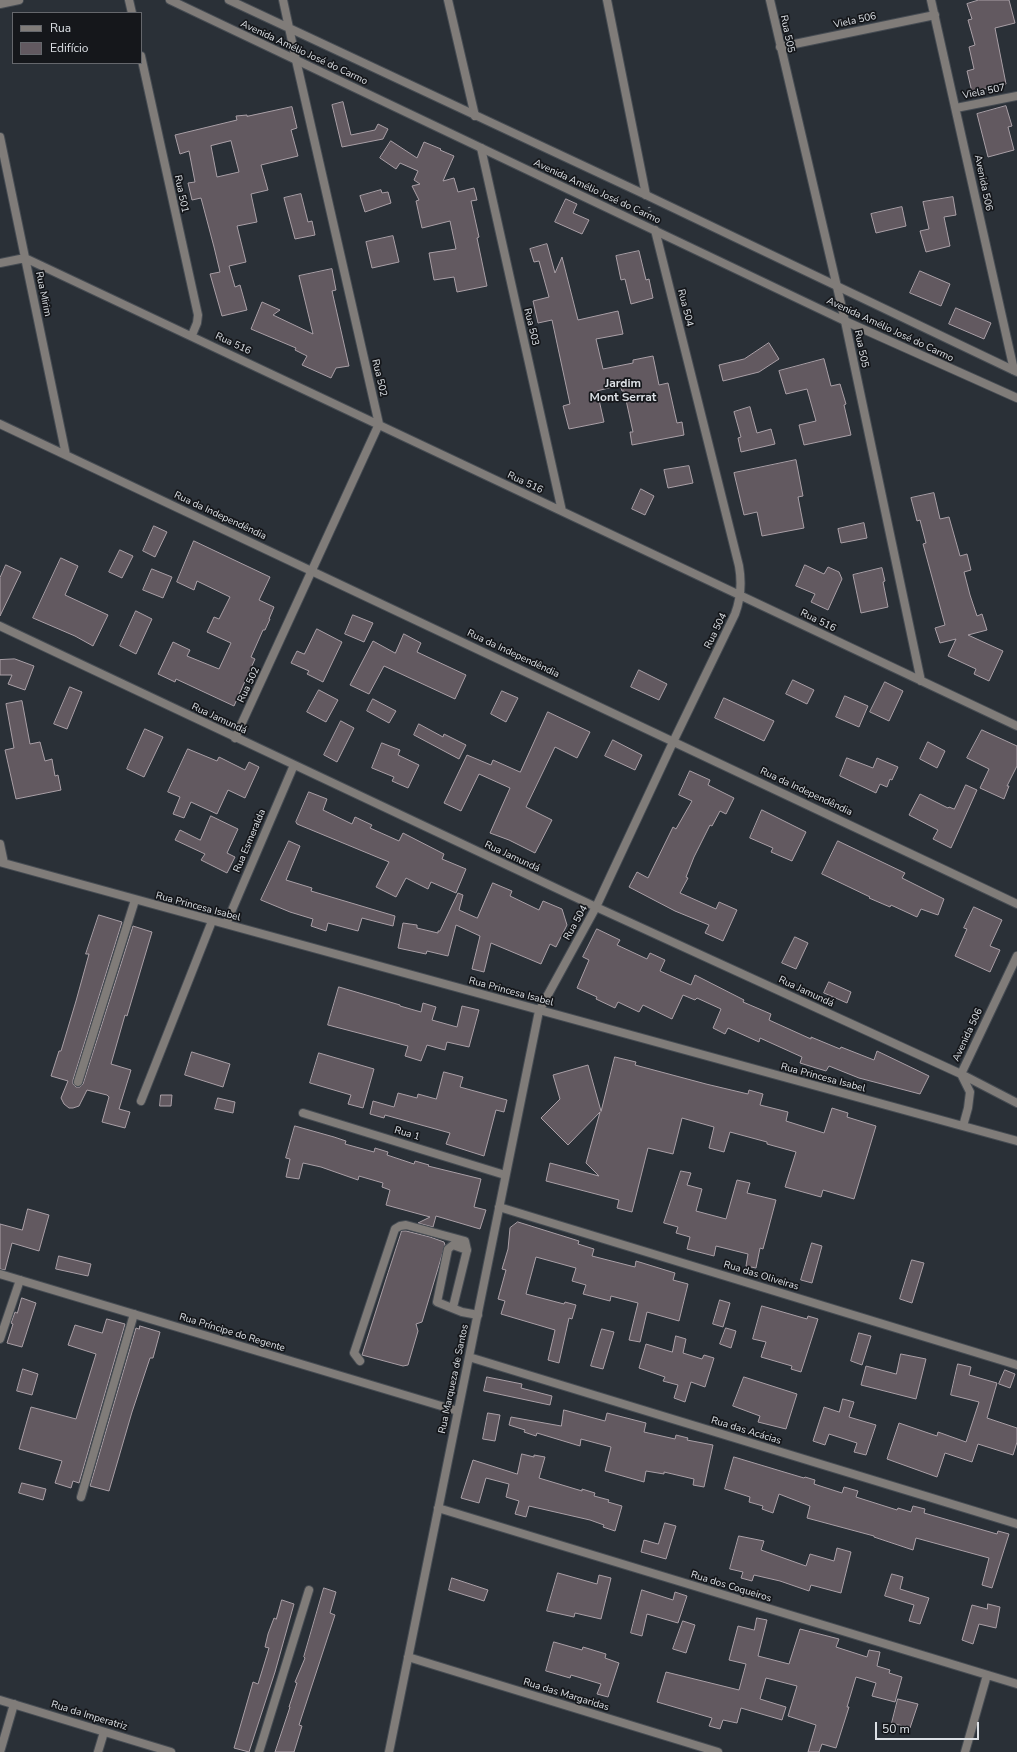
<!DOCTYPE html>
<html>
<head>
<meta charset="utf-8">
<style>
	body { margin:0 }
	#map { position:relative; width:1017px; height:1752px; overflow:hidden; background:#2a3037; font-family:"Nunito Sans",sans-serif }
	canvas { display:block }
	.legend { position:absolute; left:12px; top:12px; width:130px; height:52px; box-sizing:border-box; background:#15171b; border:1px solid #65676c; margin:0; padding:5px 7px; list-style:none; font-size:12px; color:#dce0e5 }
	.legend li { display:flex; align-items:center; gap:8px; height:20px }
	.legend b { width:20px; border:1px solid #65676c }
	.scale { position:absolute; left:875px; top:1722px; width:104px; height:18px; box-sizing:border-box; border:2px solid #dce0e5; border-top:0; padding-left:5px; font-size:12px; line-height:14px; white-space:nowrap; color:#dce0e5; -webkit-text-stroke:3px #15171b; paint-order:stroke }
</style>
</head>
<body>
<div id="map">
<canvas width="1017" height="1752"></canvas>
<ul class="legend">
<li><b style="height:5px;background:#807c79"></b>Rua</li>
<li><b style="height:11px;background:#625960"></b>Edifício</li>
</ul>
<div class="scale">50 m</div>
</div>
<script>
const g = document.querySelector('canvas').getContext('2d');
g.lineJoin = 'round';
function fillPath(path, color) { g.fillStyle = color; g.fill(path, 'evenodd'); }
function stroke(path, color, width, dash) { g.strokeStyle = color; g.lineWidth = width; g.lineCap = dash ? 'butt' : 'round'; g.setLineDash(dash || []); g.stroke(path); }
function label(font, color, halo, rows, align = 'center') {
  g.font = font + ' "Nunito Sans",sans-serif'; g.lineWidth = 3.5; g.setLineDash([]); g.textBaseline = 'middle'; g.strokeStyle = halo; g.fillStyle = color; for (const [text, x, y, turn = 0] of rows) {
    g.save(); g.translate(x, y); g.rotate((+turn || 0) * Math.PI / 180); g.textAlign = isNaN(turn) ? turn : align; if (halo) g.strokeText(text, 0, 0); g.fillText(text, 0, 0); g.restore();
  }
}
const building = new Path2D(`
	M979,0H1009L1015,23L995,28L1006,84L972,92L967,71L974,69L969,47L975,45L968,20L972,19L967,4Z
	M343,102L351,135L375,130L378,124L388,129L383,139L342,147L332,105Z
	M1006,106L1012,126L1008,127L1014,150L988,157L977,114Z
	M292,107L297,128L291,130L298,156L261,165L268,190L251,194L257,222L237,226L246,262L229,266L235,287L240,285L247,310L222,316L210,274L220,272L214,247L201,198L192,200L188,183L195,182L189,151L180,154L175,135L237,120L236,116L247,115V116ZM231,141L239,172L217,177L211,146Z
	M391,141L417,158L424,142L441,149L440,150L454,156L443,181L454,178L458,192L474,188L477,200L471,201L479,237L477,238L487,286L457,292L454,277L434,280L429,253L456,249L450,221L422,228L416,201L419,200L412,186L420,184L414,180L418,171L400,163L396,169L380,158Z
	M381,190L382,193L388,192L391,203L365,212L360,196Z
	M301,194L308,222L312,221L315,235L295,239L284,198Z
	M953,197L956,215L944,217L950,246L926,252L920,231L929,229L923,202Z
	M566,199L577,204L573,213L589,220L582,234L555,222Z
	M902,207L906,226L876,233L871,214Z
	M393,236L399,262L372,268L366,242Z
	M547,244L555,273L562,257L578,320L618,311L623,334L596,339L603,369L633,363V360L653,356L659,385L668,383L677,423L682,422L684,435L632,445L630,432H633L624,391H622L620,385L597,391L604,422L569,429L563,406L570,404L552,320L538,323L533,301L549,297L539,261L534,262L530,249Z
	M639,251L646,280L649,279L653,298L631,304L625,279L621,280L616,256Z
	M332,269L336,290L332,291L349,366L336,368L331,378L302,365L307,356L295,350L296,348L251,329L262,302L280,310L273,315L313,334L299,276Z
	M920,271L950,284L941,306L910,293Z
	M956,308L991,323L984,339L949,324Z
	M769,343L779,359L759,372L723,381L719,365L744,359Z
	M824,359L831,386L840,384L846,404L844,405L851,435L804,445L799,425L816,421L807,389L786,394L779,371Z
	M750,407L757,433L771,429L775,444L741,452L738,438L741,437L734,412Z
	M796,460L803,496L798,497L804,528L762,536L757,512L744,515L734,473Z
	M689,466L693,483L668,488L664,470Z
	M641,489L654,496L645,515L632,509Z
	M934,493L940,519L949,517L960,556L967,554L971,570L964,572L970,595L977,616L982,614L987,630L968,635L1003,651L989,681L974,674L976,669L948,656L956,639L940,643L935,628L945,625L923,544L926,543L920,520L917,521L911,498Z
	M864,523L867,538L841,543L838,529Z
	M154,526L167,532L155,557L143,551Z
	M194,541L270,577L259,600L274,607L269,619H270L265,630H263L251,657L255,659L234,706L176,679L175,682L158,674L173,642L190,650L187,656L219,669L231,643L207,632L214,617L219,619L230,597L197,581L194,590L177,582Z
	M120,550L133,556L122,578L109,572Z
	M61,558L78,566L65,595L108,615L93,646L75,636L33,618Z
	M6,565L21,572L0,616V578Z
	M805,565L824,574L828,567L839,572L842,579L828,610L811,602L815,594L796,586Z
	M882,568L885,581L883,582L888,607L861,613L853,575Z
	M152,569L172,577L163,598L143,590Z
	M136,611L152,619L136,654L120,646Z
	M353,615L373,623L364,642L345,634Z
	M317,629L342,642L323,682L307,674L309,671L291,663L297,651L304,654Z
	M404,634L421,643L417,652L466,675L455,699L384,666L369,694L350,685L373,641L395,653Z
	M15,659L34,666L25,690L8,684L12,675H0V660Z
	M639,670L667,684L659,700L631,687Z
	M793,680L814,690L807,704L786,694Z
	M885,682L903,691L889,721L870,712Z
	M70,687L82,692L67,729L54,724Z
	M319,690L338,700L326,722L307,712Z
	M502,691L518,698L506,722L491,714Z
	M845,696L868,706L859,727L836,717Z
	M724,698L774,721L764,741L715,718Z
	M373,699L396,711L389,723L367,711Z
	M22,701L30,744L40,742L45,761L52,759L55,776L58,775L61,790L16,799L5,750L14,748L6,704Z
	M548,712L590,732L577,758L555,747L526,807L552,820L535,853L509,840L490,833L510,788L479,774L461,811L444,803L467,755L491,765L493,760L520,772Z
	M341,721L354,728L337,762L324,755Z
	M419,724L443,737L444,734L466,745L459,759L414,735Z
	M145,729L163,737L144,777L127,769Z
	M982,730L1017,746V766L1007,786H1009L1004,799L980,788L989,769L967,758Z
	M613,740L642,755L635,770L605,756Z
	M928,742L945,751L937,768L920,759Z
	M382,743L400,750L398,755L419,765L408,788L392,781L394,777L372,768Z
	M188,749L217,761L219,757L245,770L249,762L259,767L245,798L228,790L217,814L191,802L184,818L173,814L180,797L168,792Z
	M847,758L873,768L877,758L898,767L892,780L890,779L887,787L880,784L876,793L840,776Z
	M690,771L710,780L708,785L734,798L726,814L720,811L712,826L710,825L694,857L686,877L688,878L680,893L716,909L719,902L737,910L723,941L705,933L709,925L675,911L629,887L637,872L648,878L673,827L676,829L692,801L679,795Z
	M966,785L977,790L951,848L933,839L938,830L909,815L920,794L948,808L949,807L954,809Z
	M309,792L327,799L323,810L352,824L355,817L372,825L370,828L399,841L403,833L444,854L442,859L466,869L456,893L431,882L428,889L406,878L396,897L376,887L389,862L297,824L296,822Z
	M762,810L806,832L792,861L771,852L773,848L750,838Z
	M211,816L238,829L227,853L235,857L227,873L201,860L205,854L175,840L180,830L200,840Z
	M289,841L300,846L286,880L312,888L311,891L395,916L393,926L362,918L358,931L328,923L326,931L311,926L313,919L290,912L261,900Z
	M838,841L905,873L902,878L944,899L938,915L921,909L917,917L891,905L890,907L869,898L870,897L822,874Z
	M493,883L512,891L510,896L539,910L543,901L562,909L567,925L556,947L550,944L541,964L491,943L484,972L472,969L480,936L456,925L448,956L427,951L426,954L398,948L403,923L417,925V928L438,933V931H440L458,893L463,895L459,910L477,918Z
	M974,907L1002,920L990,946L1000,950L990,972L955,956L967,929L964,928Z
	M99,915L122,922L73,1080V1084L76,1087H80L83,1084L133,926L152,932L127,1016L125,1015L111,1064L131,1070L119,1109L130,1112L125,1128L102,1122L109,1097L107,1095L87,1090L79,1106L73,1108H69L64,1104L61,1098L68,1081L51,1076L59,1051H61L76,1001L89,954H86Z
	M597,929L620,940L617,945L647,959L650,953L665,960L660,971L691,985L695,975L744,1000L743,1002L771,1014L769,1020L811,1039V1037L840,1049L841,1047L874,1060L877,1051L929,1076L920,1094L859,1078L829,1066L826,1071L800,1063L802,1057L760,1038L759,1042L728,1028L725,1034L713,1028L721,1009L697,998L695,1000L683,995L672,1019L643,1005L639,1012L618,1002L615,1008L596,999L597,997L577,988L589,960L583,957Z
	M795,937L808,943L796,969L782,963Z
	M829,982L851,992L847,1003L824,993Z
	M339,987L400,1005V1006L421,1012L423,1003L436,1007L432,1020L457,1027L462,1006L479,1010L469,1047L447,1042L445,1050L427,1045L421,1061L405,1056L408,1046L328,1025Z
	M192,1052L230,1064L223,1087L185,1075Z
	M319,1053L374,1069L363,1108L348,1104L351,1095L310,1083Z
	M615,1057L636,1062L635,1065L706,1084L748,1094L749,1090L763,1094L760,1105L788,1112L786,1121L824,1133L832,1108L848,1113L847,1117L876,1126L854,1199L823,1190L821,1197L785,1187L796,1152L767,1144V1142L730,1132L724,1152L709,1148L714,1127L682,1118L673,1154L648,1148L632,1212L617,1208L619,1200L546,1181L550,1163L599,1176L586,1163L600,1112L568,1145L541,1118L560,1099L553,1075L588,1065L601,1111Z
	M444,1072L463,1077L460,1087L507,1100L504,1112L496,1110L484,1156L446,1144L450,1133L385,1115L384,1118L370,1114L373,1101L394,1107L398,1093L417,1098L418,1094L436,1099Z
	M161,1095H172L171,1106H160Z
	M218,1098L235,1102L233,1113L215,1109Z
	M295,1126L334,1137L346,1141L345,1144L374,1152L375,1148L388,1152L387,1155L414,1164L415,1161L429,1165L428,1166L481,1179L474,1207L486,1210L480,1229L436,1216L433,1227L418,1223L430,1217L386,1205L390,1190L382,1187L383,1183L359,1176L358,1180L321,1167L303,1163L299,1179L286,1177L290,1159L286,1158Z
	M681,1171L691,1173L687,1185L702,1189L696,1211L726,1219L737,1180L750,1183L747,1193L776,1200L763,1249L760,1248L756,1268L746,1266L748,1254L716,1246L714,1256L687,1249L690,1237L676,1233L678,1227L664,1223Z
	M28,1209L49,1215L39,1251L12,1243L5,1270L0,1269V1224L22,1230Z
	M518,1222L579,1241L578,1244L594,1249L592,1256L635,1267L636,1261L675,1273L673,1280L688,1284L679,1321L647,1312L640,1342L629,1340L638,1303L611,1296L610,1301L583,1294L586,1285L572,1281L576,1268L536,1257L526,1294L564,1304L565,1302L576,1305L572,1319L569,1318L559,1363L548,1360L555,1330L501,1314L505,1301L498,1299L506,1270L502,1269L508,1249L510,1228Z
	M402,1231H406L430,1237L444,1242L445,1245L422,1322L416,1324L418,1331L408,1365L403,1366L362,1355L388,1273Z
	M812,1243L822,1246L812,1283L801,1280Z
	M59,1256L91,1264L88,1276L56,1269Z
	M912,1260L924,1263L912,1303L900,1299Z
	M22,1298L36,1303L22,1347L7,1343L13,1324L11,1323L15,1312L17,1313Z
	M720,1300L730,1303L723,1327L713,1324Z
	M762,1306L807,1319L808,1316L818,1319L801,1372L791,1369L792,1366L761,1357L766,1342L753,1339Z
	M107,1319L125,1324L79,1483L73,1481L71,1488L55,1483L62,1461L19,1449L31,1407L76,1419L96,1354L68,1345L75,1325L102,1333Z
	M140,1326L160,1332L153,1358H150L132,1412L109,1491L90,1486L136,1328L139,1329Z
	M726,1328L736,1331L731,1348L720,1344Z
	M602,1329L614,1332L603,1369L591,1366Z
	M859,1333L871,1336L862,1365L851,1361Z
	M676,1336L686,1339L683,1353L702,1359L704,1355L714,1358L705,1387L691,1382L685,1402L674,1398L678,1385L663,1381L665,1377L639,1368L646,1344L672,1352Z
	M901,1354L926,1359L916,1399L861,1385L866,1366L896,1374Z
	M958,1364L971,1367L969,1375L997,1383L987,1418L1017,1428V1442L1013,1455L978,1444L972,1462L945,1453L937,1477L887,1459L899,1423L937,1436L938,1432L966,1442L979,1402L951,1395Z
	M23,1369L38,1374L32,1395L17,1391Z
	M1005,1370L1015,1374L1010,1388L999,1384Z
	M487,1377L522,1384L521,1388L552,1396L550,1405L484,1391Z
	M744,1377L797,1394L786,1429L758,1422L760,1416L733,1406Z
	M843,1399L854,1402L849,1417L876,1425L866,1455L854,1452L857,1443L829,1434L825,1445L813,1441L824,1407L839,1412Z
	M564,1410L605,1421L607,1413L646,1423L644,1432L675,1439L676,1435L688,1438L687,1440L713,1445L704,1487L693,1485L694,1479L664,1472V1474L646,1471L644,1482L605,1471L611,1447L581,1439L580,1446L537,1433L536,1436L524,1432L525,1430L509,1425L511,1417L561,1426Z
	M488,1413L500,1415L495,1441L483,1439Z
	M522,1454L534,1457V1455L545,1457L539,1478L582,1491V1489L595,1493L594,1496L609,1500L608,1502L622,1506L615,1531L603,1527L604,1525L590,1520L529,1506L526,1517L515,1514L519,1501L506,1497L509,1484L486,1478L479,1503L461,1498L473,1460L517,1474Z
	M734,1457L804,1478L805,1477L815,1480L814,1484L842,1493L844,1487L858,1491L856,1497L897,1510L898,1508L911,1512L913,1506L925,1509L924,1513L997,1534L998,1531L1009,1534L992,1588L982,1585L989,1558L916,1538L913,1550L874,1537V1536L807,1518L810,1506L779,1494L773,1513L762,1509L763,1506L749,1502L750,1497L725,1489Z
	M22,1483L46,1489L43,1500L19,1493Z
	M665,1523L676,1526L666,1559L641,1552L644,1540L658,1544Z
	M739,1536L764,1541L761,1550L806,1566L810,1554L834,1561L837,1548L851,1552L841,1593L811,1585L809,1591L780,1581L754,1575L752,1581L741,1578L743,1572L730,1569Z
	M558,1573L597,1584L599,1575L611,1578L601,1619L575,1613L574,1617L547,1611Z
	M892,1574L903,1577L900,1589L929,1598L920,1624L909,1621L914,1605L885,1596Z
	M452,1578L488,1590L484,1601L449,1590Z
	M324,1588L336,1592L330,1613L335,1615L299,1725L302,1726L294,1752H275L290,1707H289L297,1683L295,1682L305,1658L304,1657Z
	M642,1590L673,1600L675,1592L687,1596L678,1623L647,1614L642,1636L631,1633Z
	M282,1600L294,1604L275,1672L249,1752L234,1748L253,1682L258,1684L269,1648L265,1647L268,1634L274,1618L276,1619Z
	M988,1604L1000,1607L996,1628L979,1624L973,1644L962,1640L972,1605L987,1609Z
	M757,1618L767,1620L758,1656L789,1664L800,1629L839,1639L836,1647L867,1657L869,1650L880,1652L877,1666L890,1670L889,1673L902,1677L895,1702L872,1696L876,1683L856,1677L847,1707H849L836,1748L822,1744L819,1752H808L816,1725L788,1716L797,1686L766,1678L760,1699L786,1707L782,1720L741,1708L737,1723L723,1720L720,1729L709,1726L712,1718L657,1702L666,1672L739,1690L746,1664L729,1660L738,1626L754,1630Z
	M683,1621L695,1625L686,1653L673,1649Z
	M554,1642L582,1650L583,1647L606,1654L605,1658L619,1663L608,1697L597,1694L601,1684L571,1675L570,1678L546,1671Z
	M898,1699L918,1704L910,1728L892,1723Z`);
const path = new Path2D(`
	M649,207L652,218`);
const service = new Path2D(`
	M78,1082L135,900
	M141,1101L212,921
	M453,1307L467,1250L453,1245L448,1249L437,1302L462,1312L478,1315
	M0,1339L20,1280
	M360,1361L354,1353L395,1229L400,1226L406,1225L465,1241L467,1250
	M81,1497L134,1314
	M0,1752L14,1704
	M259,1752L309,1590`);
const minor = new Path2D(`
	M129,0L132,13
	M448,0L475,116
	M607,0L646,195
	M770,0L845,321L921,681
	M931,0L1014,370
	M780,47L935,15
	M141,56L198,315L197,323L192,335
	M956,108L1017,96
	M0,137L66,455
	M481,148L562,511
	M0,263L25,258L1017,726
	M0,424L1017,904
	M0,626L596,907L961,1074L1017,1103
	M235,738L379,424L296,60
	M0,844L4,863
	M0,862L1017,1141
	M226,924L294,765
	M303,1113L505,1175
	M963,1126L968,1108L970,1092L961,1074L1017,956
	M499,1207L1017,1365
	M0,1274L458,1411
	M469,1357L1017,1524
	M438,1508L1017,1684
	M408,1657L718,1752
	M0,1700L171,1752
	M98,1752L104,1732
	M389,1752L539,1011L596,907L674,740L735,614C741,598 742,583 739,566L655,230
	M965,1752L987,1675`);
const tertiary = new Path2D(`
	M170,0L845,321L1017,398
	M229,0L646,195L1017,372
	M283,0L296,60
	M0,4L19,0`);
const streetNames = [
	["Viela 506",855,21,-12],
	["Rua 505",787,34,78],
	["Avenida Amélio José do Carmo",304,53,25],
	["Viela 507",984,92,-11],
	["Avenida 506",983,183,78],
	["Avenida Amélio José do Carmo",597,192,25],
	["Rua 501",181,194,78],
	["Rua Mirim",43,294,78],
	["Rua 504",685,308,76],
	["Rua 503",531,327,77],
	["Avenida Amélio José do Carmo",890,330,25],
	["Rua 516",233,344,25],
	["Rua 505",861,349,78],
	["Rua 502",379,378,77],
	["Rua 516",525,483,25],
	["Rua da Independêndia",220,516,25],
	["Rua 516",818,621,26],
	["Rua 504",716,631,-64],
	["Rua da Independêndia",513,654,25],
	["Rua 502",249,685,-65],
	["Rua Jamundá",219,719,25],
	["Rua da Independêndia",806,792,25],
	["Rua Esmeralda",250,841,-67],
	["Rua Jamundá",512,857,25],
	["Rua Princesa Isabel",198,907,15],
	["Rua 504",576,923,-61],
	["Rua Princesa Isabel",511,992,15],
	["Rua Jamundá",806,992,25],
	["Avenida 506",968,1035,-65],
	["Rua Princesa Isabel",823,1078,15],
	["Rua 1",407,1134,17],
	["Rua das Oliveiras",761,1276,17],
	["Rua Príncipe do Regente",232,1333,17],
	["Rua Marqueza de Santos",454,1379,-78],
	["Rua das Acácias",746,1431,17],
	["Rua dos Coqueiros",731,1587,17],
	["Rua das Margaridas",566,1695,17],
	["Rua da Imperatriz",89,1716,17]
];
const quarterNames = [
	["Jardim",623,384],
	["Mont Serrat",623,398]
];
fillPath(building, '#625960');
stroke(building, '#a99fa6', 1);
stroke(service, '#464c53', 10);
stroke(minor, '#464c53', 10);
stroke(tertiary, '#464c53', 10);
stroke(path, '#82878d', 2.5, [1, 3]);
stroke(service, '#807c79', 8);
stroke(minor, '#807c79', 8);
stroke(tertiary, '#807c79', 8);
label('10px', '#dce0e5', '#15171b', streetNames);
label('bold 12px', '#dce0e5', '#15171b', quarterNames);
</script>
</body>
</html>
